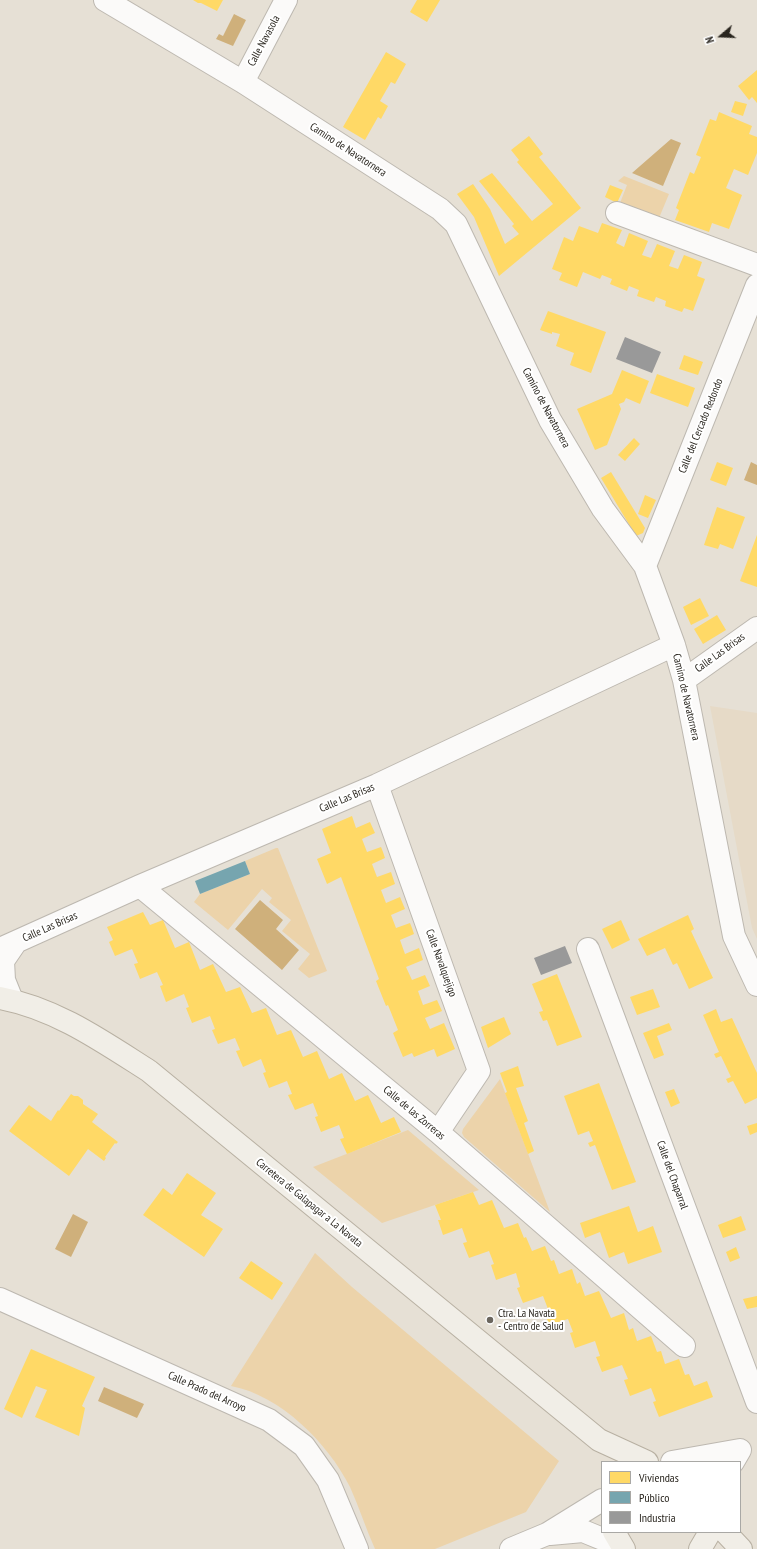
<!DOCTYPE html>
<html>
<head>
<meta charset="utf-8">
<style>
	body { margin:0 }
	#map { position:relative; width:757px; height:1549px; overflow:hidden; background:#e6e0d5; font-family:"PT Sans Narrow",sans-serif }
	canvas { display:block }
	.legend { position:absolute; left:601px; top:1461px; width:140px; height:72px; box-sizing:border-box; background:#fff; border:1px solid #a9a8a5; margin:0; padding:5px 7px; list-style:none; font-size:12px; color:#29251e }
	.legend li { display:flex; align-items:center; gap:8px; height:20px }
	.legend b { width:20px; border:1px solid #a9a8a5 }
	.north { position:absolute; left:701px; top:16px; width:40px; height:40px; -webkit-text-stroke:3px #fff; paint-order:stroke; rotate:251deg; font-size:11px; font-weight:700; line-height:16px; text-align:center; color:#29251e }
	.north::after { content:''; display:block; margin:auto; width:14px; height:18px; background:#29251e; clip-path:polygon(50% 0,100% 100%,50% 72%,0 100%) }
</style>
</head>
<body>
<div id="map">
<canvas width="757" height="1549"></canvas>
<ul class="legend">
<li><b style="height:11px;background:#ffd966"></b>Viviendas</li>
<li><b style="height:11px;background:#76a5af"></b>Público</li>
<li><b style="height:11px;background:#999"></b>Industria</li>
</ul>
<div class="north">N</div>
</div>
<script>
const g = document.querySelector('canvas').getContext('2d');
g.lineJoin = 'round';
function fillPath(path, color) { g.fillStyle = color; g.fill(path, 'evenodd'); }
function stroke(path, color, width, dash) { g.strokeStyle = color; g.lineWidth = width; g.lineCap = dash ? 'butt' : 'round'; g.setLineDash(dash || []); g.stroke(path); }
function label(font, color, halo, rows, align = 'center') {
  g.font = font + ' "PT Sans Narrow",sans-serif'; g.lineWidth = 4; g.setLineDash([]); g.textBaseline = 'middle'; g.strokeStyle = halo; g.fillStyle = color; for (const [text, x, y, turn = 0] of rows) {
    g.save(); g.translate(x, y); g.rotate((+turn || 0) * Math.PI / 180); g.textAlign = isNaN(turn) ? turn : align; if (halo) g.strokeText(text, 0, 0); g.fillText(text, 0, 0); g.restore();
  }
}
const built = new Path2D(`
	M710,706L757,713V939L752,928Z`);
const green = new Path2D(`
	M624,176L669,194L659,218L620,203L627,185L618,181Z
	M276,848H278L327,971L309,978L298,969L310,954L282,931L291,920L269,902L272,898L262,889L228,930L194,902L200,894L250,874L245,861Z
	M500,1079L550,1212L464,1137L462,1133L463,1129Z
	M408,1130L479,1190L382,1223L313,1167Z
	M315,1253L352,1287L559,1461L526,1512L435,1549H375C366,1529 359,1507 350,1487C328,1443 280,1395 231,1386Z`);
const water = new Path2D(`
	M234,14L246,20L233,46L216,39L219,34L223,36Z
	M671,139L681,143L663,186L632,173Z
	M751,462L757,465V485L744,480Z
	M260,900L283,920L276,929L299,950L282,970L235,929Z
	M73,1214L88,1222L71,1257L55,1249Z
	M104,1387L144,1404L137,1418L98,1401Z`);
const homes = new Path2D(`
	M193,0H223L217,11L201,3H198Z
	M417,0H440L427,22L410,12Z
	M386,52L406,64L395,84L391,82L380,101L388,106L381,119L378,117L365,140L343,127Z
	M757,70V103L752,97L749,100L738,86Z
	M735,101L747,104L743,116L731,112Z
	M719,112L752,126L749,134L757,137V153L748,175L734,169L726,188L742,195L729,229L712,223L709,232L675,220L679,210L676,208L690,172L694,174L701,157L696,155L710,119L716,121Z
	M529,136L543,154L539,157L581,208L499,276L474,217L457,194L473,184L490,209L505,244L519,234L512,226L514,224L479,181L492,173L532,221L553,204L517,162L519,160L511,150Z
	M610,185L623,190L617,203L605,197Z
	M602,223L622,230L616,243L624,247L629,233L648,241L642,255L651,258L657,244L675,251L669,266L678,269L684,255L702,262L697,276L705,279L693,311L684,308L682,312L665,306L666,301L656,297L654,302L637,296L639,290L629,286L627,291L610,284L612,279L602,275L600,279L583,272L577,287L559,280L562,273L552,269L564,237L573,241L579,226L598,233Z
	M548,311L606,332L591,373L570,365L574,353L556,346L560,334L552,332V334L540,330Z
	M684,355L703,362L698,375L679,369Z
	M622,370L649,381L640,404L626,398L624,402L619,404L621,409L607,445L595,450L577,409L612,394Z
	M657,374L695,388L688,407L650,393Z
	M634,438L640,444L625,461L618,455Z
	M717,462L733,468L726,486L710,480Z
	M611,472L645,528L643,533L636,536L601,478Z
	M645,495L656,500L648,518L638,514Z
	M717,507L745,517L733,549L720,544L718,549L704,545Z
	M757,535V587L740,581Z
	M700,598L709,616L691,625L683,607Z
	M717,615L726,630L703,644L694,629Z
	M352,816L356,828L370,822L375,833L362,839L367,852L381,847L383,852L385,858L372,864L377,877L391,872L395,884L381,890L386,903L400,897L405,909L391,915L396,928L410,923L412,928L414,934L400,940L405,954L419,948L423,960L406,967L412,980L425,975L430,986L418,991L423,1005L437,1000L442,1011L425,1018L430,1029L444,1023L455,1049L437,1057L434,1049L414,1057L412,1053L403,1057L393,1033L398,1030L388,1005L386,1006L376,981L379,979L341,877L327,884L317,859L331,853L322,829Z
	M143,912L150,925L163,920L175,948L189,942L200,970L213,964L226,992L240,987L252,1013L266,1008L277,1035L291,1030L303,1057L317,1051L329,1079L342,1073L355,1101L368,1095L381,1123L394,1117L401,1132L347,1154L340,1139L344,1138L339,1125L321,1132L315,1117L318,1116L313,1103L295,1110L288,1095L292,1094L287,1081L269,1088L263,1073L266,1072L261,1059L243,1067L236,1051L240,1050L235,1038L218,1044L212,1030L215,1029L210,1016L192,1023L186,1008L189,1007L184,994L166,1002L160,986L163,985L157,972L140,979L134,964L138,963L132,949L115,956L109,942L113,940L107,927Z
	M688,915L694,929L691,931L713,978L689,989L677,963L673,965L665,948L647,956L638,939Z
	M621,920L630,940L612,949L602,929Z
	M557,974L582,1037L557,1046L547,1020L543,1021L539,1012L543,1011L532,984Z
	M653,989L660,1007L637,1015L630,997Z
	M716,1009L721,1022L732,1018L757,1073V1098L745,1104L733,1081L728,1083L726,1079L731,1077L721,1056L716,1058L714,1054L719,1052L703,1015Z
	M504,1017L511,1034L488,1048L481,1027Z
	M669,1023L672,1030L657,1036L664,1055L654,1059L643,1033Z
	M518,1066L524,1086L516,1088L528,1121L524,1123L534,1151L528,1154L505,1093L507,1092L500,1073Z
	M599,1083L636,1182L612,1190L595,1145L590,1147L588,1143L593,1141L589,1131L578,1135L564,1096Z
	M674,1089L680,1103L671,1107L665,1092Z
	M71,1094L74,1096H78L83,1100V1104L98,1114L92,1122L118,1142L116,1144L115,1143L105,1157L106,1158L104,1161L88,1149L69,1176L9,1131L29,1105L51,1121L58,1110L59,1111Z
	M757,1123V1132L750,1135L747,1126Z
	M187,1173L216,1193L201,1215L223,1229L204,1257L143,1215L163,1188L172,1195Z
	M473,1192L479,1205L492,1200L504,1228L518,1223L524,1238L526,1237L532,1251L545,1246L551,1261L554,1260L559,1274L572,1269L577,1284L580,1282L585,1296L599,1291L611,1318L624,1313L629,1330L633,1328L637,1341L651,1336L657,1352L661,1351L665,1364L679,1359L685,1375L689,1374L694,1386L707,1381L713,1397L659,1417L653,1402L656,1401L651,1388L630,1396L624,1380L628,1379L622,1365L602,1372L596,1357L600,1356L595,1341L575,1348L570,1333L573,1332L568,1319L549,1325L544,1310L548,1309L543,1296L523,1303L517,1288L520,1287L516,1273L496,1280L491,1265L494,1264L489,1251L469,1258L463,1243L467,1242L462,1228L443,1235L438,1220H441L435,1205Z
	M629,1206L638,1232L653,1226L662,1252L628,1264L624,1252L609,1258L600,1232L585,1238L580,1223Z
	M741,1216L746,1230L723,1238L718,1225Z
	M736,1247L740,1258L730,1262L726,1252Z
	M251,1261L283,1283L272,1300L239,1278Z
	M757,1296V1307L747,1309L743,1299Z
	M31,1349L95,1377L82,1406L85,1408L79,1436L35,1417L47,1390L36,1386L22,1418L4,1409Z`);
const public = new Path2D(`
	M245,861L250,874L200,894L195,881Z`);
const industry = new Path2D(`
	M625,337L661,352L652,373L616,359Z
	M565,946L572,963L541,975L534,958Z`);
const minor = new Path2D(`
	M105,0L243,82L440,209L456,224L550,420L603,509L645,566L674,645L684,680L734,936L757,985
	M243,82L286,0
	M617,213L757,265
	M645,566L757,285
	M684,680L757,628
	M377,785L479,1071L438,1132
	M140,886L438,1132L684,1346
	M0,949L140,886L377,785L674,645
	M588,949L757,1402
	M12,1000L4,980L3,961L16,942
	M0,1299L269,1420L304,1446L328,1480L357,1549
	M672,1462L740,1450L733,1462
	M550,1534L583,1531L622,1547
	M511,1549L547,1534L602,1500`);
const major = new Path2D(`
	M0,998C55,1008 102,1041 149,1071L599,1440L647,1462
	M614,1532L624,1549
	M725,1532L741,1549
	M700,1549L710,1532`);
const markers = [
	[490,1320,4,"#6b665e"]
];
const streetNames = [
	["Calle Navasola",264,41,-62],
	["Camino de Navatornera",348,150,33],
	["Camino de Navatornera",546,408,62],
	["Calle del Cercado Redondo",701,426,-68],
	["Calle Las Brisas",720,653,-36],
	["Camino de Navatornera",686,697,77],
	["Calle Las Brisas",347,798,-23],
	["Calle Las Brisas",50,927,-24],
	["Calle Navalquejigo",441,963,70],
	["Calle de las Zorreras",414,1113,40],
	["Calle del Chaparral",672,1175,70],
	["Carretera de Galapagar a La Navata",309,1203,39],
	["Calle Prado del Arroyo",207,1392,24]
];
const poiNames = [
	["Ctra. La Navata",498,1314],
	["- Centro de Salud",498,1327]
];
fillPath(built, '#e6dac7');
fillPath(green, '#ecd3aa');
fillPath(water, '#cfb07b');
fillPath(homes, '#ffd966');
fillPath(public, '#76a5af');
fillPath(industry, '#999');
stroke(minor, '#bdb8b0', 24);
stroke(major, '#b8b0a2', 24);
stroke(minor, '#fbfaf9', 22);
stroke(major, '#f1eee7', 22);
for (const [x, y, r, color] of markers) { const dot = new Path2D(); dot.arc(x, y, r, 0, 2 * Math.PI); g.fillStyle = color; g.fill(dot); stroke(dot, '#fff', 1.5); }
label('11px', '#29251e', '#fff', streetNames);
label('11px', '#29251e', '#fff', poiNames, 'left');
</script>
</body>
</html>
